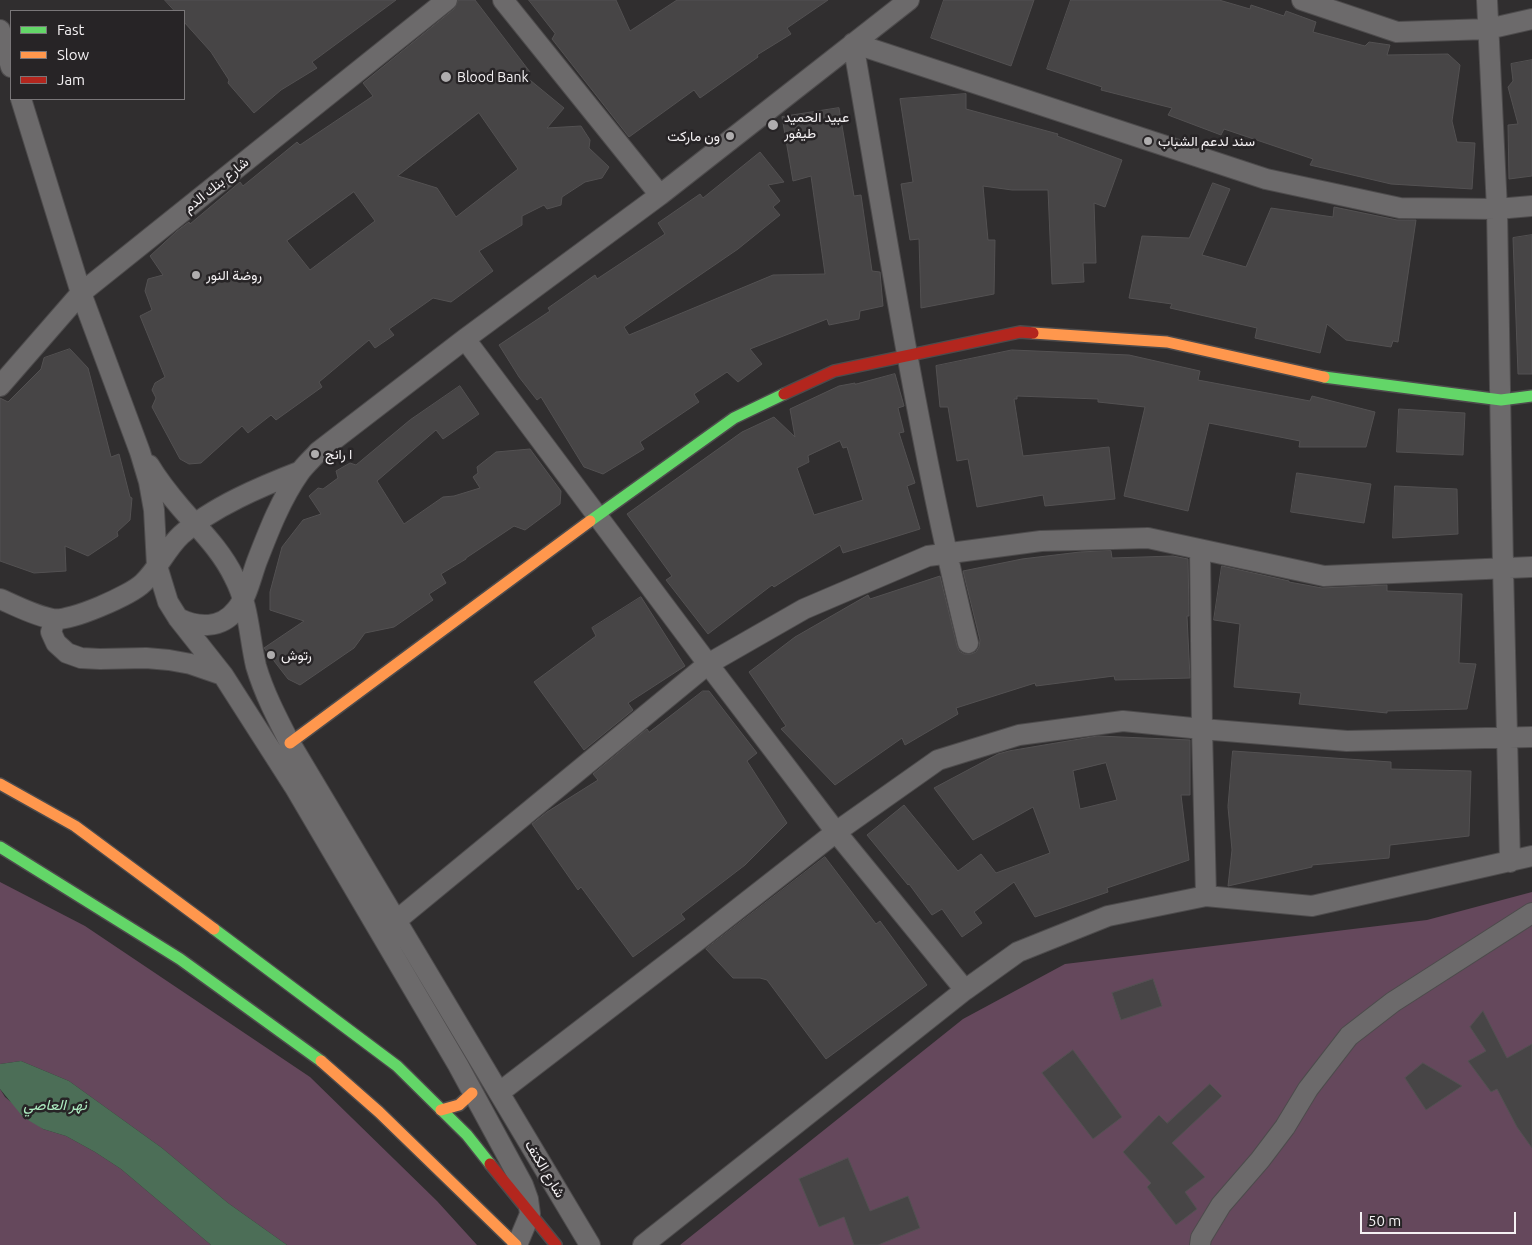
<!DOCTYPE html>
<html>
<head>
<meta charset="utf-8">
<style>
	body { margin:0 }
	#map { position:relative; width:1532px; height:1245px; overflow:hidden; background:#302e2f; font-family:Ubuntu,sans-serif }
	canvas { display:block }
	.legend { position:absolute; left:10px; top:10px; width:175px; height:90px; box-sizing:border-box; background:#272426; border:1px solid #797678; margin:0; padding:6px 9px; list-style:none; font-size:15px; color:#f4f1f3 }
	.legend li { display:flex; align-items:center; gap:10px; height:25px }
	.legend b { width:25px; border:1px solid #797678 }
	.scale { position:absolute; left:1360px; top:1212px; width:156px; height:22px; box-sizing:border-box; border:2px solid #f4f1f3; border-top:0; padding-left:6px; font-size:15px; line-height:18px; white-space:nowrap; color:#f4f1f3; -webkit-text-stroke:4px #272426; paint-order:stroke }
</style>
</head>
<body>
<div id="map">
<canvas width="1532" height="1245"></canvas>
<ul class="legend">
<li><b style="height:6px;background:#63d668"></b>Fast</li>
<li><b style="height:6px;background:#ff974d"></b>Slow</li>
<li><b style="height:6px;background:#b3261e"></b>Jam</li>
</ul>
<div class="scale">50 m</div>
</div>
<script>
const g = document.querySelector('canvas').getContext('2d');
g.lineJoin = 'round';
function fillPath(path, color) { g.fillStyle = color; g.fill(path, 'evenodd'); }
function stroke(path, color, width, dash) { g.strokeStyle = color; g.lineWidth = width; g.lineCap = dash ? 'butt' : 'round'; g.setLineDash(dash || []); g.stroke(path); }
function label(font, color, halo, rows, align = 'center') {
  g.font = font + ' Ubuntu,Vazirmatn,sans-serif'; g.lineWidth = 5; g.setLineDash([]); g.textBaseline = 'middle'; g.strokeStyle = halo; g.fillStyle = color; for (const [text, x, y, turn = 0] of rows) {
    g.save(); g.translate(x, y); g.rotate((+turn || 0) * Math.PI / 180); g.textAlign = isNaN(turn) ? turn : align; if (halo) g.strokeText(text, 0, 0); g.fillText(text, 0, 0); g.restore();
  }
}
const forest = new Path2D(`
	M0,882L85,926L310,1077L437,1201L477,1245H287L228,1203L162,1148L69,1081L21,1061L0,1064Z
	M1532,892V1245H680L963,1019L1065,964L1427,920Z
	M0,1089L5,1097L43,1129L66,1136L95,1152L121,1169L211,1245H0Z`);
const water = new Path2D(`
	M21,1061L69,1081L162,1148L228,1203L287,1245H211L121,1169L95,1152L66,1136L43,1129L23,1117L0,1089V1064Z`);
const building = new Path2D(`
	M165,0H396L312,62L317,68L281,90L254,113L228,83L229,80L211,52L184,22V11H175Z
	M459,0H475L530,72L525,76L564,108L547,128L581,126L590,140L589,148L609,167L602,178L585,182L562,197L561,205L547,209L544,205L522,216V225L479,251L493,271L451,302L433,298L389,329L394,335L375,348L369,340L319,382L322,387L276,420L271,415L248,433L242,426L201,463L189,464L180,459L152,407L156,398L152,390L155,383L165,377L140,316L152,310L145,291L148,279L163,275L150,256L177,231L189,222L190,224L240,182L243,186L297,142L300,145L373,96L363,83L454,9ZM479,113L518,169L456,217L437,188L398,176ZM354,192L375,221L310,270L287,241Z
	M529,0H616L630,31L677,0H828L787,28L791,34L757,55L758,57L700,98L694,90L629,137L552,39L555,34Z
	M944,0H1034L1011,66L931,38Z
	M1071,0H1219L1250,9L1251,5L1284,16L1286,11L1316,22L1313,32L1365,46L1369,42L1390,45L1387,55L1448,54L1460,65L1452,121L1457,142L1475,143L1472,189L1391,184L1310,165L1313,159L1224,129L1221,135L1168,115L1172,108L1101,90L1102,87L1047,69Z
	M1532,60V176L1509,179L1508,125L1518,124L1508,87L1513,81L1511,64Z
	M966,94V109L1058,134L1057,136L1122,160L1105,207L1094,203L1096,263H1083L1084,282L1052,284L1048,190H1012L983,186L988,240H995L994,294L921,308L919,239L910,240L901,184L913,182L900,99Z
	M839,108L854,196L861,195L872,271L880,272L883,306L860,311L859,319L829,325L827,319L750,349L762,364L738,382L727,372L694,394L699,402L640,442L644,449L603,474L584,467L541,397L537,400L519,377L499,345L550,311L548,308L595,275L597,279L665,234L658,223L700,194L703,198L760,152L784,182L768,185L780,201L773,207L780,215L738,249L624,327L629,335L773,275L825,274L811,176L793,181L782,117Z
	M1213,183L1230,189L1202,255L1246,267L1271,208L1333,217L1334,207L1397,220H1416L1398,342L1393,341L1391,347L1346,340L1327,324L1320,353L1255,338L1257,328L1170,308L1172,304L1129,298L1142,236L1189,238Z
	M1532,235V374H1518L1513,238Z
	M70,349L88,368L111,457L119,454L130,497L132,498L130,520L117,532L118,536L88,556L65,546L66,571L34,573L0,561V398L8,402L41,369L44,358Z
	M1012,350L1129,355L1200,371L1198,380L1310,401L1312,396L1375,412L1366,447H1299L1300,441L1209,423L1188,511L1124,496L1145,407L1098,402V399L1017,396V399H1014L1023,456L1109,447L1115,499L1045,506L1043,495L977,507L968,459L957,461L948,407H940L936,366Z
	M895,374L904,406L898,408L904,432L899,433L915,483L907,486L920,529L843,553L840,545L774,587L772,585L708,634L666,580L672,576L627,514L742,432L774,417L795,437L790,409L839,386L855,383V384ZM840,441L843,448L847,447L863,500L814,515L797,468L809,462L808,456Z
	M460,386L479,414L443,439L436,430L377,481L404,524L443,497L454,496L480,488L473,477L478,473L477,467L496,452L530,449L561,491L560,504L525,530L514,526L466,558V559L441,574L446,583L429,594L433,600L394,627L365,633L354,648L300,685L288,679L264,648L304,621L270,610V592L282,547L303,520L321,514L309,496L318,488L323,489L338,478L336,471L350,463L356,465L410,420Z
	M1399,409L1465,413L1463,455L1397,452Z
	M1297,473L1371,484L1364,523L1291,512Z
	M1395,486L1457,489L1458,534L1393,538Z
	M1111,551L1112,558L1173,556L1188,559L1189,616H1187L1190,678L1115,680L1114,676L1036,686L1035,683L956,708L958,714L905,745L902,738L835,785L781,729L786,726L749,672L795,637L868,595L870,599L940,576L957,646L959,651L964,654H971L976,652L979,647L980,640L963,571L1022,559L1080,552Z
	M1222,566L1289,581V582L1322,588L1387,585V591L1462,594L1459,663L1476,664L1467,709L1387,711V713L1299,704L1301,693L1234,687L1240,624L1214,620Z
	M641,597L685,666L628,703L633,710L584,750L534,682L596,636L592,628Z
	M703,691H709L757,753L747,761L787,823L745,865L681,914L685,919L633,957L581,887L578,890L532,824L547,812L598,780L593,774L647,729L649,732Z
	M1098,736L1190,740V795H1181L1189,860L1107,888L1108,892L1035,917L1014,882L974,912L982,923L962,937L942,909L932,915L909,884L908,885L867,835L904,805L958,871L981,854L996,873L1050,853L1033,807L973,840L934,788L998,754L1009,751ZM1106,763L1117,800L1080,809L1073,771Z
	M1233,751L1391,762V769L1471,771L1469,836L1390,845L1389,858L1312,865V867L1228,886L1232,850L1228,807Z
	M825,857L876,924L880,921L927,985L826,1059L767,980L760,978H733L706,949Z
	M1153,979L1162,1006L1121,1020L1112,993Z
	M1483,1011L1507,1058L1532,1044V1148L1517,1127L1497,1089L1491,1092L1468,1061L1486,1051L1470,1027Z
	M1073,1050L1122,1117L1093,1139L1042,1073Z
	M1423,1063L1462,1086L1426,1110L1405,1078Z
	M1210,1084L1222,1096L1172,1143L1205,1177L1185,1192L1197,1209L1176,1225L1147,1187L1151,1183L1123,1152L1159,1115L1167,1123Z
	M848,1158L870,1211L908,1196L920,1228L878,1245H854L844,1217L819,1227L799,1179Z`);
const street = new Path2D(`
	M503,0L660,195
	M1302,0L1397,32L1488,29L1532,19
	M1487,0L1497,209L1503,567L1510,862
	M0,30L11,67
	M21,99L81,293L140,452L149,482L154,510L157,566L168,602L178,618L223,675L294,786L458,1065L523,1185L528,1199L530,1214L517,1245
	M465,339L708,664L836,832L965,990
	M0,386L81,293L447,0
	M149,465C158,480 169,494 181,508C200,530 221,550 234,577C249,605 249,636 256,666C264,693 277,718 290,743L590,1245
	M1200,550L1202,729L1206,896
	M0,599C17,606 35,616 53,619C70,622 131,595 143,583C158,569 166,549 181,535C212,507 262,486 301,471
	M178,618C198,628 221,629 236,610C247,598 251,577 257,561C269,530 281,499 300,472C305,465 312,459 318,452L465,339L660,195L909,0
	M55,620L51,632L56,643L67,653L81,658L100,659L146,658L169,660L191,664L223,675
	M968,643C919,445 888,244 853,43L1266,179L1400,208L1497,209L1532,206
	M397,920L708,664L804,609L928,556L1041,541L1148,538L1324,576L1532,567
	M500,1092L698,940L836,832L938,760L1019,735L1123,721L1202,729L1347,741L1532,737
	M643,1245L965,990L1018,952L1108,916L1206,896L1312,906L1532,856
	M1200,1245L1201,1238L1221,1205L1260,1160L1285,1127L1308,1089L1349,1036L1393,1002L1532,913`);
const fast = new Path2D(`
	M1324,377L1501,400L1532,396
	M590,521L734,418L784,394
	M0,847L180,959L321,1061
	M214,929L397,1066L467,1135L490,1164`);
const slow = new Path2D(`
	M1033,333L1167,342L1324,377
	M290,743L590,521
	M0,784L75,826L214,929
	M321,1061L379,1112L516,1245
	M441,1110L459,1105L472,1093`);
const jam = new Path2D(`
	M784,394L834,371L1020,332L1033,333
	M490,1164L556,1245`);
const markers = [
	[446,77,6,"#afadae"],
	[773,125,6,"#afadae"],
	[730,136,5,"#afadae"],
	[1148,141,5,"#afadae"],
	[196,275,5,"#afadae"],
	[315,454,5,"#afadae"],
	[271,655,5,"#afadae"]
];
const poiNames = [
	["Blood Bank",457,77],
	["عبيد الحميد",784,117],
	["طيفور",784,133],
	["ون ماركت",720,136,"right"],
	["سند لدعم الشباب",1158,141],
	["روضة النور",206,275],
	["ا رانج",325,454],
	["رتوش",281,655]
];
const streetNames = [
	["شارع بنك الدم",216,185,-39],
	["شارع الكتف",545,1169,59]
];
const waterNames = [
	["نهر العاصي",55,1105]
];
fillPath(forest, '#65485c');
fillPath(water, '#4c6e57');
fillPath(building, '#474546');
stroke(building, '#535152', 1);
stroke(street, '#4d4b4c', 22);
stroke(fast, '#4d4b4c', 14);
stroke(slow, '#4d4b4c', 14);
stroke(jam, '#4d4b4c', 14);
stroke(street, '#6c6a6b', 20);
stroke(fast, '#63d668', 11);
stroke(slow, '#ff974d', 11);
stroke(jam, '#b3261e', 11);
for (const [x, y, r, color] of markers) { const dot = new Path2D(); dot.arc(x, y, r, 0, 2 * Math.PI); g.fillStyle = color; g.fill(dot); stroke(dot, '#272426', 2); }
label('14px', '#f4f1f3', '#272426', poiNames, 'left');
label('14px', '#f4f1f3', '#272426', streetNames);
label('italic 15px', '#adecc1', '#272426', waterNames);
</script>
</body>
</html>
